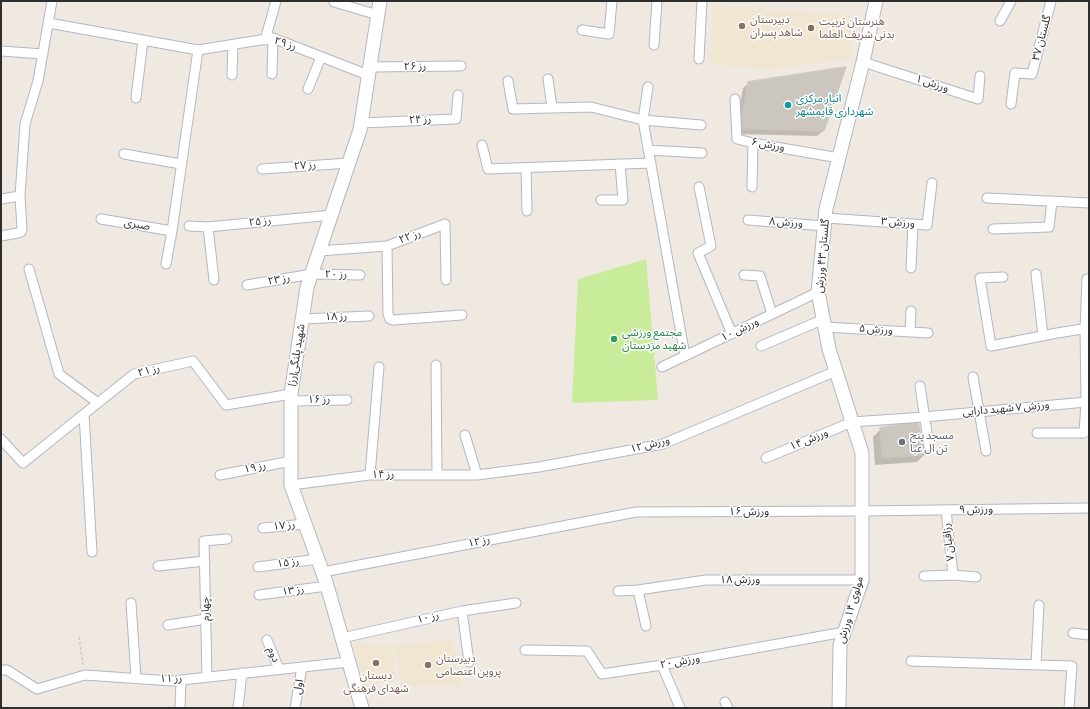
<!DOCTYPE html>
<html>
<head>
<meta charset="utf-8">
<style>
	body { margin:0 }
	#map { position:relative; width:1090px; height:709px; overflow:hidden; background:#efe9e1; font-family:"Sofia Sans Condensed",sans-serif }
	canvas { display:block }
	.frame { position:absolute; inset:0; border:2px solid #2e2e2e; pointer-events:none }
</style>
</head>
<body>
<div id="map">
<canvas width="1090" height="709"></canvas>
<div class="frame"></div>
</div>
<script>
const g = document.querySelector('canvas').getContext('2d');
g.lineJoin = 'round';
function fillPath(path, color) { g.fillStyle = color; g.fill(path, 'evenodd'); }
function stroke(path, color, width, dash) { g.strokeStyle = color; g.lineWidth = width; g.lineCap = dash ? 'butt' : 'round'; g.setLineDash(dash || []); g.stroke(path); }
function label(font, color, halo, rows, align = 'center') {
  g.font = font + ' "Sofia Sans Condensed","Noto Sans Arabic",sans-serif'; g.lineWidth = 3; g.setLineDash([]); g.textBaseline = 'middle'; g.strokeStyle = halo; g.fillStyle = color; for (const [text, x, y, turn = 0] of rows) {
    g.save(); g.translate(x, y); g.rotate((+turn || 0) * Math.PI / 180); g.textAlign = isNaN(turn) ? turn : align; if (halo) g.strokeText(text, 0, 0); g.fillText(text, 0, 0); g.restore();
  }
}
const education = new Path2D(`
	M713,4L774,10L851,15V59L768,69L710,64Z
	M453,640L462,686H401L395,645Z
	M354,644L392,645L395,680L365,686Z`);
const pitch = new Path2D(`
	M646,259L658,400L572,403L578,279Z`);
const shadow = new Path2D(`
	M749,83L823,131L817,136L735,134L743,88Z
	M881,429L924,455L917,462L875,465L873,437Z`);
const building = new Path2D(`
	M846,67L824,131L740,129L748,82Z
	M918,421L925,455L882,458L880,428Z`);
const path = new Path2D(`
	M79,637L83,665`);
const street = new Path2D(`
	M334,2L378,15
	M1000,21L1011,1
	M49,23L198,50L273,38L368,75
	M582,30L609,34L612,1
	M265,40L276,1
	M654,45L657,1
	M1,51L43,54
	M699,59L702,1
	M863,62L978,99L980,76
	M370,67L461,66
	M272,74L273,38
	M232,75L233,45
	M548,79L552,108
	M508,81L513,109L591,107L643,120L701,125
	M648,87L643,120L685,356
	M308,89L321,57
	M136,98L143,40
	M735,99L737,139L753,143L839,158
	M1011,104L1015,73L1032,74L1051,1
	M361,123L456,119L458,95
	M482,145L488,169L651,163
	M648,150L702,153
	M124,154L181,164
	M526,168L527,211
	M262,169L349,163
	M699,187L711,246L698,253L732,334
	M752,187L753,143
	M987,198L1089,203
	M1,199L20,196
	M601,200H623L620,164
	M826,218L927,225L932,183
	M101,219L172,231
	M748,220L825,226
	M189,226L208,227L332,215
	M208,227L214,280
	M993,229L1049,227L1052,201
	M1,236L18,233L21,232L22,229L20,196L25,124L38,81L52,1
	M387,246L388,314L390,319L393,320L462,315
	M319,251L387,246L445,224L446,280
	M166,264L172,231L198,50
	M911,268L913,224
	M29,269L59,374L98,403
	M1036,274L1043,336
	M744,275L760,276L772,314
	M1003,277L980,278L991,346L1057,333L1089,328
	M247,285L312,274L360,275
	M302,319L369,316
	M825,327L928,333
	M910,332L911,311
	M761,346L824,319
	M436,365L437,475
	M662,367L818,292
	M973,377L986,451
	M920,386L929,446
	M291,401L347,400
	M84,414L92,552
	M1037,433H1084L1086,402
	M465,435L477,475
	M1,439L23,463L134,374L193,361L226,405L291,394
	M766,458L852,422L924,417L1086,402L1085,328L1087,279
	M220,475L291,461
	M370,475L379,367
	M291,485L370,475H477L539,467L663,444L836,371
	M946,510L953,575
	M263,528L305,524
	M158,566L205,561
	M258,567L318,559
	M323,572L636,512L862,511L1089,508
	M924,576L953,575L976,577
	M638,590L646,626
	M618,591L638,590L706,580H862
	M259,595L327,586
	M131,603L136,678
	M462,611L469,662
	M168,625L206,619
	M1073,633L1089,635
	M342,638L462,611L516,603
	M267,640L279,669
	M525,650L587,651L602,674L662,665L844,632
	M911,661L1072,666L1069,708
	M1036,664L1039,605
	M662,665L680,708
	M1,670H7L37,689L85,675L172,681L349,662
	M207,677L204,541L227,539
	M725,702L728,708
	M180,708L181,680
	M238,708L242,673
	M295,708L302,667`);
const secondary = new Path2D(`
	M362,708L326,582L291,485V394L307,287L360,130L380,1
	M839,708L840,645L862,580V453L829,349L818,292L826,209L863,62L876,1`);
const markers = [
	[742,26,4,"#8d6e63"],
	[811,28,4,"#8d6e63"],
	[788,105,4,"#0f9aa8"],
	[614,339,4,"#2e9e5b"],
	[902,442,4,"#6b7280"],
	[376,663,4,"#8d6e63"],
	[428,665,4,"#8d6e63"]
];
const educationNames = [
	["دبیرستان",750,20],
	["شاهد پسران",750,33],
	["هنرستان تربیت",819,22],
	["بدنی شریف العلما",819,35],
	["دبیرستان",436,659],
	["پروین اعتصامی",436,672],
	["دبستان",376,676,"center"],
	["شهدای فرهنگی",376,689,"center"]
];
const streetNames = [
	["گلستان ۳۷",1042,38,-75],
	["رز ۲۹",285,44,18],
	["رز ۲۶",415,67,-1],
	["ورزش ۱",932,84,18],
	["رز ۲۴",420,120,-2],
	["ورزش ۶",768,145,11],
	["رز ۲۷",305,166,-4],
	["رز ۲۵",260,222,-5],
	["ورزش ۸",786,223,4],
	["ورزش ۳",898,223,4],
	["صبری",137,225,10],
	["رز ۲۲",410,237,-20],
	["گلستان ۴۳ ورزش",823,256,-85],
	["رز ۲۰",336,275,1],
	["رز ۲۳",279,280,-10],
	["رز ۱۸",336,317,-2],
	["ورزش ۱۰",740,330,-26],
	["ورزش ۵",876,330,4],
	["شهید پلنگی(رز)",297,355,-81],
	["رز ۲۱",149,371,-14],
	["رز ۱۶",319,400,-1],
	["ورزش ۷ شهید دارایی",1006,409,-5],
	["ورزش ۱۴",809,440,-22],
	["ورزش ۱۲",650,445,-14],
	["رز ۱۹",255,468,-11],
	["رز ۱۴",383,475,-1],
	["ورزش ۹",976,510,-1],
	["ورزش ۱۶",749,512],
	["رز ۱۷",284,526,-6],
	["رز ۱۲",479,542,-11],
	["رزاقیان ۷",949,542,-97],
	["رز ۱۵",288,563,-8],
	["ورزش ۱۸",740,580],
	["رز ۱۳",293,591,-8],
	["چهارم",206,609,-91],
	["مولوی ۱۴ ورزش",851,610,-74],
	["رز ۱۰",428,618,-13],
	["دوم",273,655,68],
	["ورزش ۲۰",680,662,-10],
	["رز ۱۱",171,679,-1],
	["اول",299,687,-81]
];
const cultureNames = [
	["انبار مرکزی",796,99],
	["شهرداری قایمشهر",796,112]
];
const leisureNames = [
	["مجتمع ورزشی",622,333],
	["شهید مزدستان",622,346]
];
const worshipNames = [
	["مسجد پنج",910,436],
	["تن ال عبا",910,449]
];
fillPath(education, '#f0e6d1');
fillPath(pitch, '#c9ec9a');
fillPath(shadow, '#0003');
fillPath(building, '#cbc7bf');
stroke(building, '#cbc5ba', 1);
stroke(street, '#b4b7c1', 11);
stroke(secondary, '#b4b7c1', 15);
stroke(path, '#c9c9c9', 1.5, [3, 2]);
stroke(street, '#fff', 9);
stroke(secondary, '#fff', 13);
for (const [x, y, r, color] of markers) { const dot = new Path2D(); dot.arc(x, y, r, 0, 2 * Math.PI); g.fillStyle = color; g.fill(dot); stroke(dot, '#fff', 1.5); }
label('11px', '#785e54', '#fff', educationNames, 'left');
label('11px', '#2e2e2e', '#fff', streetNames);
label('11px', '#0d838f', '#fff', cultureNames, 'left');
label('11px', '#27864d', '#fff', leisureNames, 'left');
label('11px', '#5b616d', '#fff', worshipNames, 'left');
</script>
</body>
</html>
